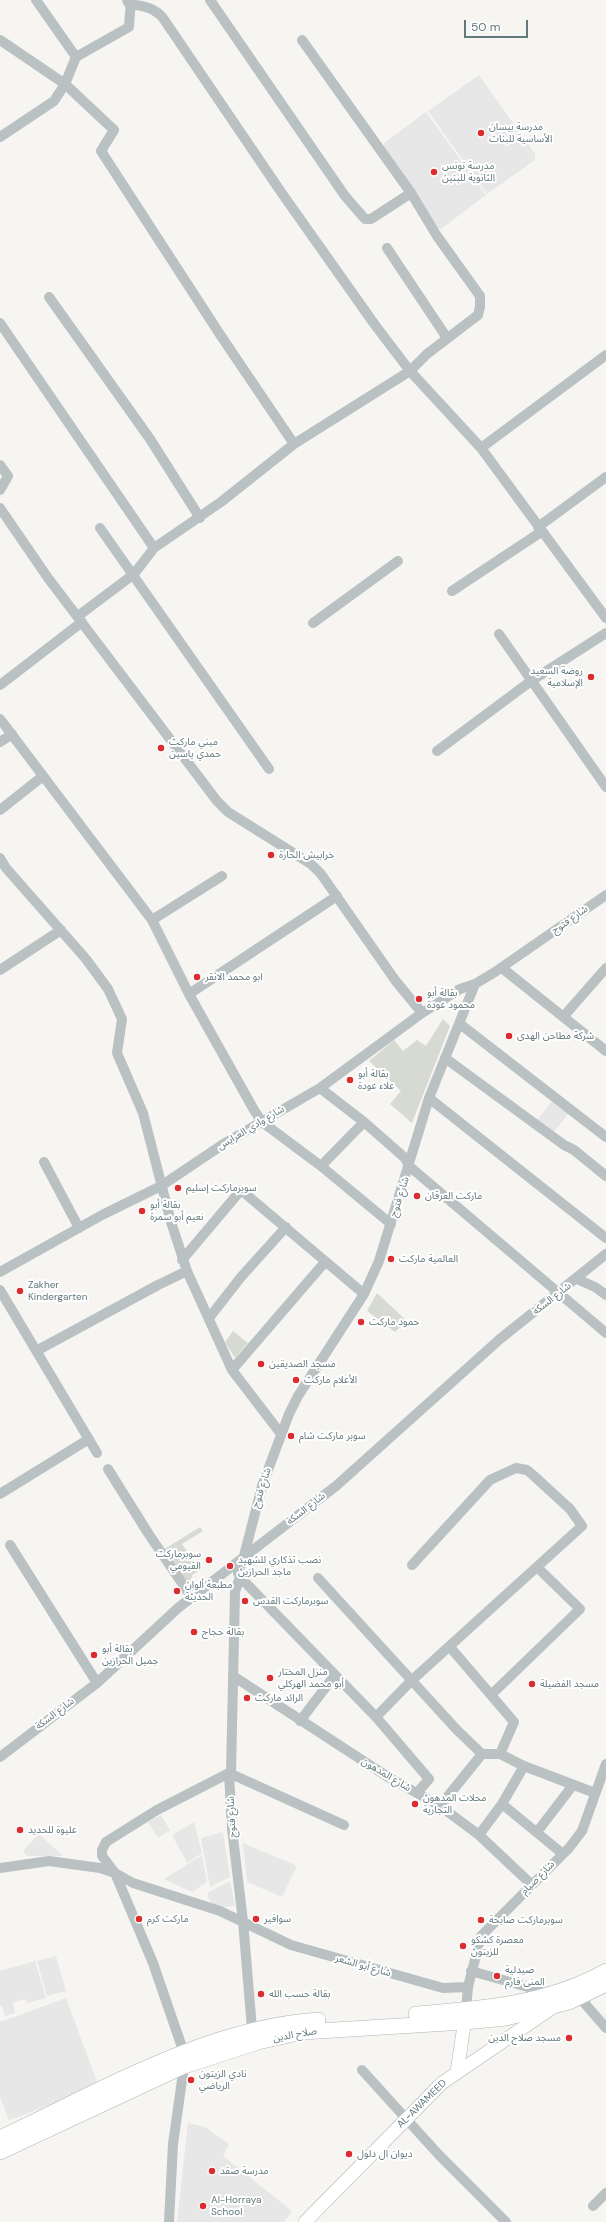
<!DOCTYPE html>
<html>
<head>
<meta charset="utf-8">
<style>
	body { margin:0 }
	#map { position:relative; width:606px; height:2222px; overflow:hidden; background:#f6f5f2; font-family:"DM Sans",sans-serif }
	canvas { display:block }
	.scale { position:absolute; left:464px; top:20px; width:64px; height:18px; box-sizing:border-box; border:2px solid #62787c; border-top:0; padding-left:5px; font-size:12px; line-height:14px; white-space:nowrap; color:#62787c; -webkit-text-stroke:3px #fff; paint-order:stroke }
</style>
</head>
<body>
<div id="map">
<canvas width="606" height="2222"></canvas>
<div class="scale">50 m</div>
</div>
<script>
const g = document.querySelector('canvas').getContext('2d');
g.lineJoin = 'round';
function fillPath(path, color) { g.fillStyle = color; g.fill(path, 'evenodd'); }
function stroke(path, color, width, dash) { g.strokeStyle = color; g.lineWidth = width; g.lineCap = dash ? 'butt' : 'round'; g.setLineDash(dash || []); g.stroke(path); }
function label(font, color, halo, rows, align = 'center') {
  g.font = font + ' "DM Sans","Noto Sans Arabic",sans-serif'; g.lineWidth = 4; g.setLineDash([]); g.textBaseline = 'middle'; g.strokeStyle = halo; g.fillStyle = color; for (const [text, x, y, turn = 0] of rows) {
    g.save(); g.translate(x, y); g.rotate((+turn || 0) * Math.PI / 180); g.textAlign = isNaN(turn) ? turn : align; if (halo) g.strokeText(text, 0, 0); g.fillText(text, 0, 0); g.restore();
  }
}
const built = new Path2D(`
	M479,75L535,154V160L487,194L428,111Z
	M426,112L486,195L441,229L438,228L383,148L384,143Z
	M553,1100L569,1113L552,1134L536,1121Z
	M161,1815L170,1830L158,1838L148,1822Z
	M194,1822L202,1853L187,1863L172,1835Z
	M223,1832L230,1877L210,1887L201,1838Z
	M39,1834L63,1856H27L23,1851Z
	M243,1843L297,1866L282,1897L247,1882Z
	M202,1855L207,1882L192,1892L164,1879Z
	M230,1881L235,1906L222,1907L211,1903L207,1893Z
	M56,1956L66,1991L47,1996L37,1961Z
	M35,1961L46,1998L27,2003L25,1999L13,2002L15,2013L5,2016L2,2006H0V1971Z
	M66,1998L99,2087L9,2120L0,2097V2022Z
	M188,2123L205,2127L229,2144L223,2156L292,2211L284,2222H177Z`);
const green = new Path2D(`
	M443,1019L450,1026L412,1123L390,1104L401,1091L369,1061L394,1040L403,1051L417,1040L426,1046Z
	M377,1293L407,1321L395,1332L367,1311Z
	M233,1331L248,1343L235,1358L225,1342Z
	M200,1527L203,1531L182,1544L200,1570L192,1575L191,1580L186,1584L163,1550Z`);
const minor = new Path2D(`
	M36,0L76,57
	M127,0L129,4C143,6 154,7 163,18L281,192L375,325L410,371L481,448L606,618
	M210,0L345,196L365,219H371L411,193
	M0,40L65,84L114,130L101,151L221,336L294,444
	M0,137L54,101L65,84L76,57L129,27L131,0
	M387,248L447,338
	M49,297L150,439L200,518
	M0,323L154,548
	M481,448L606,355
	M0,465L8,476L0,490
	M0,508L48,578L217,801L228,812L311,864L321,874L395,980L422,1013
	M538,527L606,477
	M100,528L269,769
	M452,591L541,532
	M78,616L134,574L154,548L221,502L294,444L410,371L427,354L478,315L480,307V296L437,236L411,193L302,40
	M313,623L398,561
	M499,634L606,787
	M0,685L82,622
	M0,719L152,920L189,994L254,1110L262,1122L321,1166L391,1224
	M0,742L12,734
	M437,751L531,681L606,633
	M0,810L43,776
	M0,858L6,868L86,959L108,989L122,1019L117,1053L143,1113L171,1222L187,1271L232,1370L281,1434
	M152,920L222,876
	M502,968L606,1051
	M0,970L61,930
	M189,994L337,896
	M564,1016L606,968
	M460,1024L606,1137
	M445,1058L564,1145L574,1150L606,1176
	M320,1088L364,1122L405,1158L409,1166L606,1333
	M429,1098L606,1238
	M44,1162L79,1228
	M321,1166L364,1122
	M182,1260L241,1190L364,1294
	M0,1272L102,1215L161,1186L225,1143L320,1088L422,1013L460,989L475,984L495,972L606,895
	M577,1279L595,1287L606,1295
	M0,1290L97,1453
	M209,1318L241,1277L286,1227
	M38,1350L158,1285L187,1271
	M232,1370L325,1262
	M108,1469L148,1533L192,1598
	M0,1494L89,1439
	M10,1545L97,1683
	M240,1577L376,1717L429,1779L417,1793
	M318,1578L457,1730L482,1754H500L524,1766L595,1793
	M450,1647L514,1722L500,1754
	M233,1676L388,1777L440,1806L479,1835L531,1884
	M492,1694L580,1609L538,1568
	M376,1717L411,1681L582,1526L570,1509L534,1476L527,1470L516,1468L490,1480L412,1565
	M300,1721L335,1675
	M0,1757L97,1683L178,1608L336,1486L500,1339L606,1254
	M502,1804L563,1854
	M440,1806L482,1754
	M537,1832L570,1789
	M479,1835L502,1804L524,1766
	M0,1868L49,1861L100,1868L115,1873L133,1883L220,1911L291,1945L443,1988L468,1987L466,2009
	M471,1971L549,1993
	M468,1987L481,1936L569,1848L582,1831L606,1764
	M580,1998L606,2028
	M252,2029L243,1921L232,1829L229,1773H231L235,1592L240,1577L238,1573L244,1556L262,1486L289,1414L298,1396L364,1294L379,1261L429,1098L475,984
	M362,2070L439,2155L506,2222
	M593,2206L606,2193
	M169,2222L173,2144L184,2066V2053L153,1963L115,1873L102,1856V1850L106,1842L157,1810L229,1773L344,1825`);
const major = new Path2D(`
	M457,2072L466,2012
	M305,2222L442,2083L552,2008`);
const highway = new Path2D(`
	M416,2014C481,2009 548,2004 606,1971
	M0,2138C101,2091 205,2028 318,2020
	M0,2152L184,2066L258,2042L302,2032L465,2022L506,2018L569,2002L606,1984`);
const markers = [
	[481,133,4,"#db2d30"],
	[434,172,4,"#db2d30"],
	[591,677,4,"#db2d30"],
	[161,748,4,"#db2d30"],
	[271,855,4,"#db2d30"],
	[197,977,4,"#db2d30"],
	[419,999,4,"#db2d30"],
	[509,1036,4,"#db2d30"],
	[350,1080,4,"#db2d30"],
	[178,1188,4,"#db2d30"],
	[417,1196,4,"#db2d30"],
	[142,1211,4,"#db2d30"],
	[391,1259,4,"#db2d30"],
	[20,1291,4,"#db2d30"],
	[361,1322,4,"#db2d30"],
	[261,1364,4,"#db2d30"],
	[296,1380,4,"#db2d30"],
	[291,1436,4,"#db2d30"],
	[209,1560,4,"#db2d30"],
	[230,1566,4,"#db2d30"],
	[177,1591,4,"#db2d30"],
	[245,1601,4,"#db2d30"],
	[194,1632,4,"#db2d30"],
	[94,1655,4,"#db2d30"],
	[270,1678,4,"#db2d30"],
	[532,1684,4,"#db2d30"],
	[247,1698,4,"#db2d30"],
	[415,1804,4,"#db2d30"],
	[20,1830,4,"#db2d30"],
	[139,1919,4,"#db2d30"],
	[256,1919,4,"#db2d30"],
	[481,1920,4,"#db2d30"],
	[463,1946,4,"#db2d30"],
	[497,1976,4,"#db2d30"],
	[261,1994,4,"#db2d30"],
	[569,2038,4,"#db2d30"],
	[191,2080,4,"#db2d30"],
	[349,2154,4,"#db2d30"],
	[212,2171,4,"#db2d30"],
	[203,2206,4,"#db2d30"]
];
const poiNames = [
	["مدرسة بيسان",489,127],
	["الأساسية للبنات",489,139],
	["مدرسة تونس",442,166],
	["الثانوية للبنين",442,178],
	["روضة السعيد",583,671,"right"],
	["الإسلامية",583,683,"right"],
	["ميني ماركت",169,742],
	["حمدي ياسين",169,754],
	["خرابيش الحارة",279,855],
	["ابو محمد الانقر",205,977],
	["بقالة أبو",427,993],
	["محمود عودة",427,1005],
	["شركة مطاحن الهدى",517,1036],
	["بقالة أبو",358,1074],
	["علاء عودة",358,1086],
	["سوبرماركت إسليم",186,1188],
	["ماركت العرقان",425,1196],
	["بقالة أبو",150,1205],
	["نعيم أبو سمرة",150,1217],
	["العالمية ماركت",399,1259],
	["Zakher",28,1285],
	["Kindergarten",28,1297],
	["حمود ماركت",369,1322],
	["مسجد الصديقين",269,1364],
	["الأعلام ماركت",304,1380],
	["سوبر ماركت شام",299,1436],
	["سوبرماركت",201,1554,"right"],
	["الفيومي",201,1566,"right"],
	["نصب تذكاري للشهيد",238,1560],
	["ماجد الحرازين",238,1572],
	["مطبعة ألوان",185,1585],
	["الحديثة",185,1597],
	["سوبرماركت القدس",253,1601],
	["بقالة حجاج",202,1632],
	["بقالة أبو",102,1649],
	["جميل الحرازين",102,1661],
	["منزل المختار",278,1672],
	["أبو محمد الهركلي",278,1684],
	["مسجد الفضيلة",540,1684],
	["الرائد ماركت",255,1698],
	["محلات المدهون",423,1798],
	["التجارية",423,1810],
	["عليوة للحديد",28,1830],
	["ماركت كرم",147,1919],
	["سوافير",264,1919],
	["سوبرماركت صابحة",489,1920],
	["معصرة كشكو",471,1940],
	["للزيتون",471,1952],
	["صيدلية",505,1970],
	["المنى فارم",505,1982],
	["بقالة حسب الله",269,1994],
	["مسجد صلاح الدين",561,2038,"right"],
	["نادي الزيتون",199,2074],
	["الرياضي",199,2086],
	["ديوان ال دلول",357,2154],
	["مدرسة صفد",220,2171],
	["Al-Horraya",211,2200],
	["School",211,2212]
];
const streetNames = [
	["شارع فتوح",570,920,-35],
	["شارع وادي العرايس",251,1128,-31],
	["شارع فتوح",400,1197,-72],
	["شارع السكة",552,1299,-38],
	["شارع فتوح",262,1488,-72],
	["شارع السكة",306,1509,-38],
	["شارع السكة",55,1714,-37],
	["شارع المدهون",386,1775,31],
	["شارع فتوح",232,1817,-93],
	["شارع صيام",538,1878,-45],
	["شارع أبو الشعر",363,1966,16],
	["صلاح الدين",295,2035,-10],
	["AL-AWAMEED",422,2104,-44]
];
fillPath(built, '#e6e7e6');
fillPath(green, '#d7dad2');
stroke(major, '#aeb5b7', 14);
stroke(highway, '#aeb4b6', 16);
stroke(minor, '#bac1c2', 10);
stroke(major, '#fff', 13);
stroke(highway, '#fff', 15);
for (const [x, y, r, color] of markers) { const dot = new Path2D(); dot.arc(x, y, r, 0, 2 * Math.PI); g.fillStyle = color; g.fill(dot); stroke(dot, '#fff', 1.5); }
label('10px', '#62787c', '#fff', poiNames, 'left');
label('10px', '#62787c', '#fff', streetNames);
</script>
</body>
</html>
